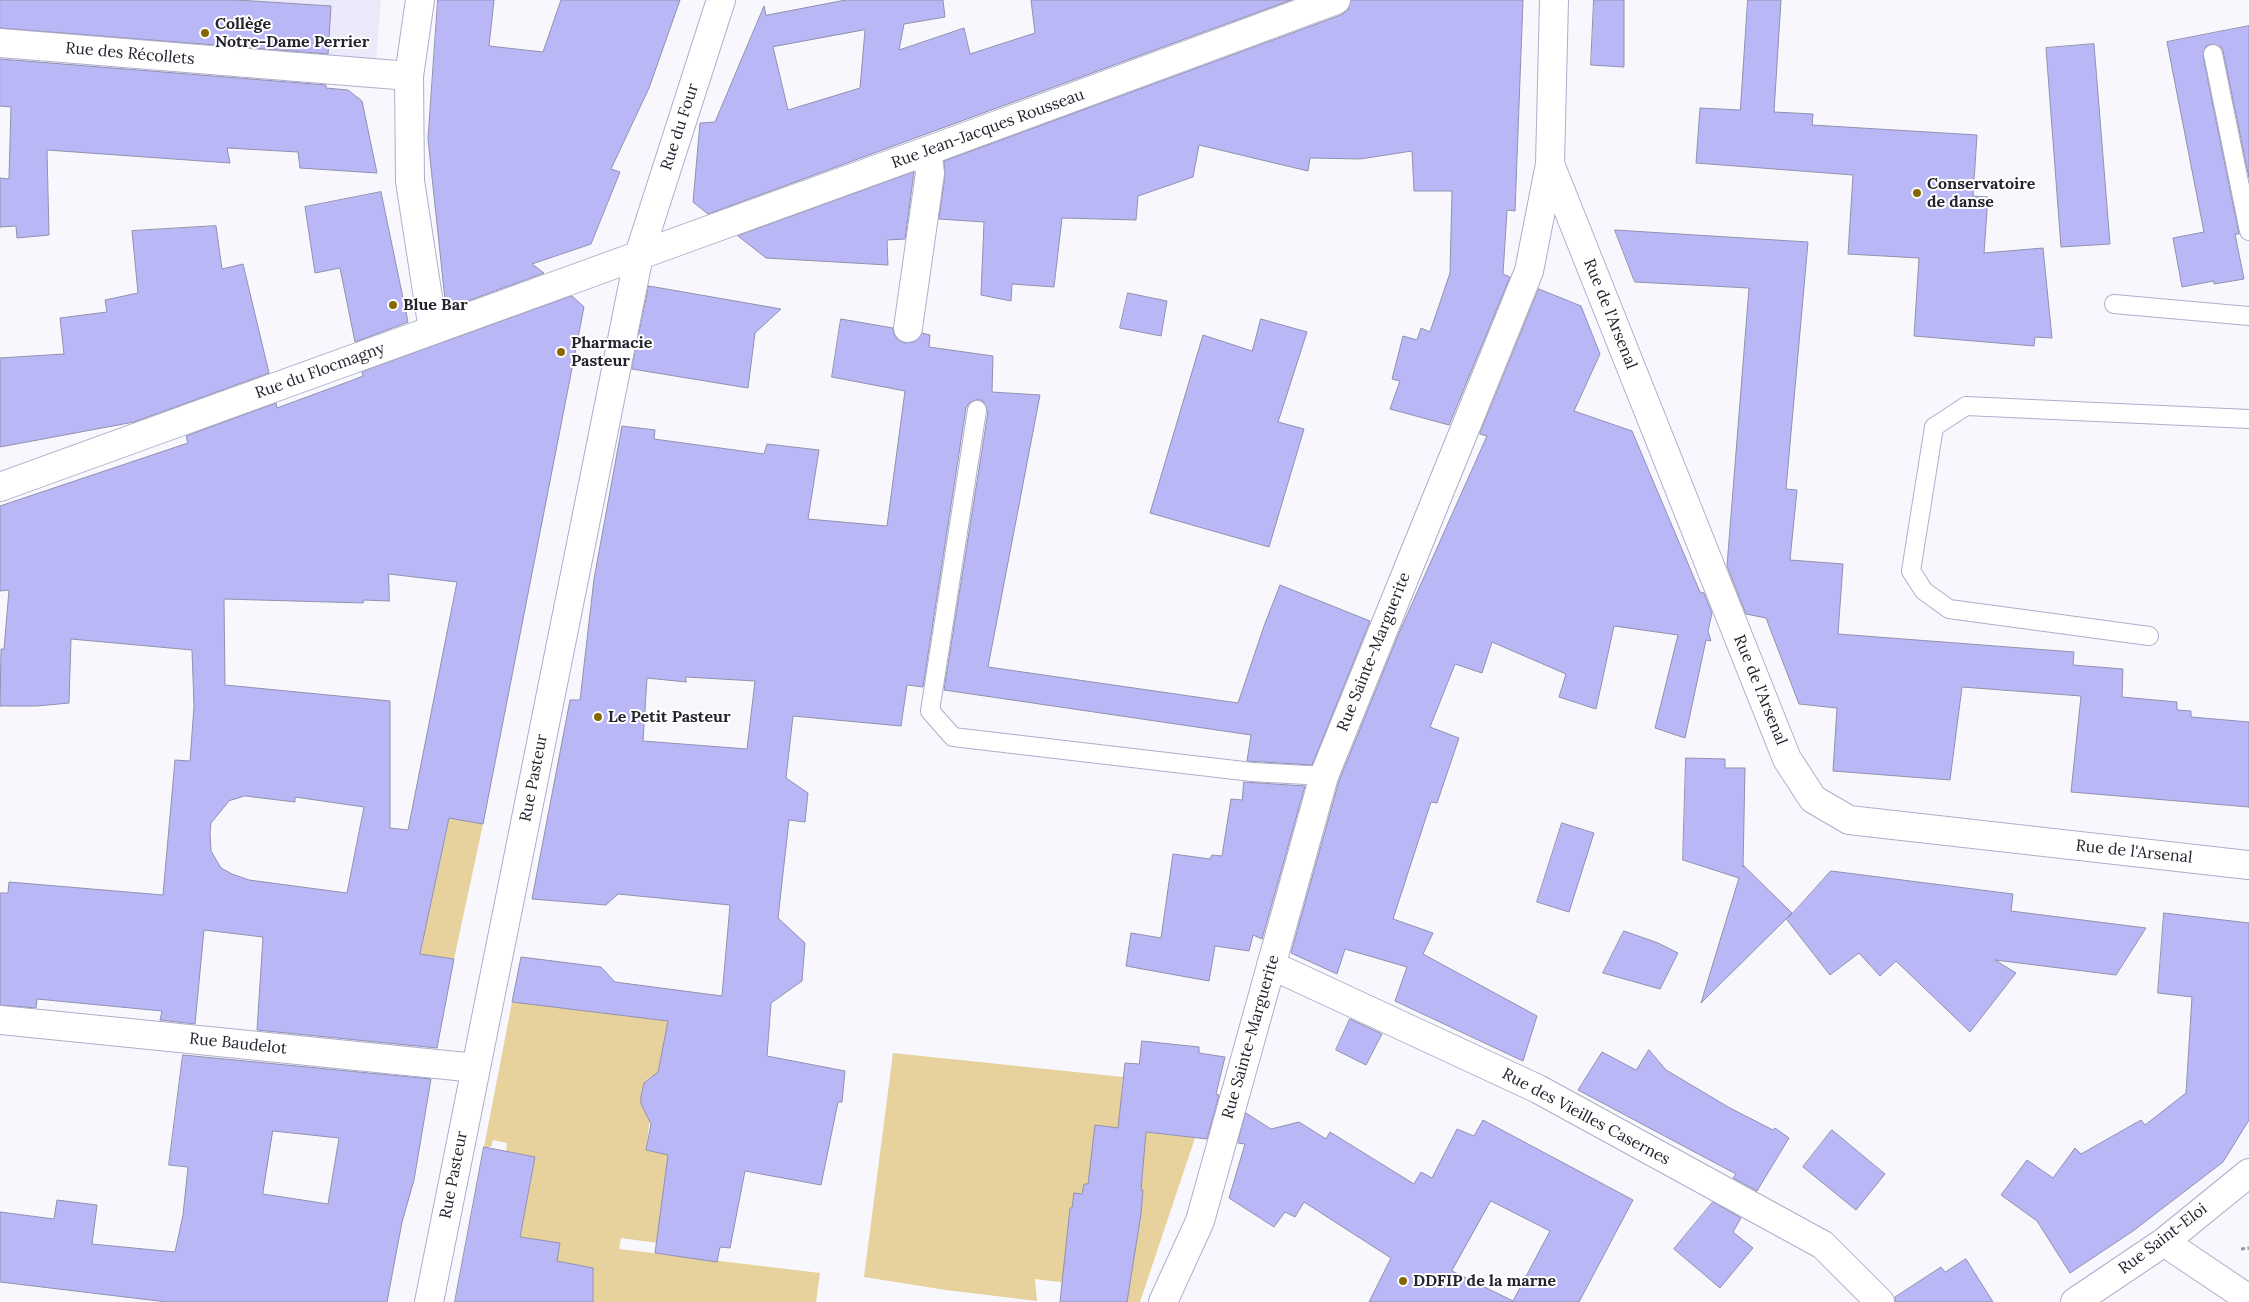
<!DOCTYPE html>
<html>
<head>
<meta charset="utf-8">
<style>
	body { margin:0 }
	canvas { display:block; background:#f7f7fd }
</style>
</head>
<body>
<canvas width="2249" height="1302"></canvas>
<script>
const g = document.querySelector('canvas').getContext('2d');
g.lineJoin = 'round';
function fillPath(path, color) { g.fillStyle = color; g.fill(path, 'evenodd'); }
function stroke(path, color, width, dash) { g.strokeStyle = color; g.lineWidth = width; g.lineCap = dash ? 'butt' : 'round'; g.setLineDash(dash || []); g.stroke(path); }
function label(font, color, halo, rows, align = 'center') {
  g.font = font + ' Lora,serif'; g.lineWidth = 4; g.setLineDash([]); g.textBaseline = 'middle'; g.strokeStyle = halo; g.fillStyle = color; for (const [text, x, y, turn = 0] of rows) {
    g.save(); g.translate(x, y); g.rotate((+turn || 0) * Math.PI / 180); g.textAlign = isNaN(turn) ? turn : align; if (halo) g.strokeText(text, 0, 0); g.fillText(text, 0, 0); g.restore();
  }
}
const built = new Path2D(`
	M0,0H381L376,62L32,39V27Z`);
const green = new Path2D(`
	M449,818L483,824L454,959L420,954Z
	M512,1002L669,1021L657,1075L647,1079L641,1092V1104L651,1110L646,1150L681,1157L662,1199L660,1218L669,1220L665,1244L621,1238L619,1249L820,1273L816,1302H587L582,1266L557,1261L560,1243L520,1237L535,1157L506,1151L507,1143L493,1140L491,1147H484Z
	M893,1053L1123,1077L1121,1096L1146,1132L1195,1138L1140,1302H1083L1084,1285L1035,1279L1037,1301L946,1290L864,1277Z`);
const building = new Path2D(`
	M0,0H237L331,6L328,54L0,28Z
	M438,0H494L489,46L543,52L561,0H680L649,88L611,169L620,172L591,244L532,264L544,273L446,309L428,139Z
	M846,0H943L945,17L904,24L899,50L964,28L970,54L1035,33L1031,0H1291L708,214L693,202L700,123L715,122L764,6L766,15ZM865,30L860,88L788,110L773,47Z
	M1351,0H1523L1515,211L1507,210L1503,274L1510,277L1449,425L1390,409L1400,381L1392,379L1403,336L1417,340L1421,328L1430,332L1450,273L1452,191H1414L1412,151L1360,159L1310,158L1308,171L1199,145L1193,177L1138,196L1136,220L1062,218L1054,287L1012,284L1011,301L981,295L984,222L939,219L945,175L944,161L1341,15L1348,10Z
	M1594,0H1624V67L1591,65Z
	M1748,0H1781L1774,112L1813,114L1812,125L1977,135L1973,196L1988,197L1984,253L2043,248L2052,338L2035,337L2034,346L1914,336L1919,258L1848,254L1853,175L1696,163L1700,108L1740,110Z
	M2249,26V178L2223,51L2221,47L2211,44L2206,46L2203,56L2239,234H2235L2244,279L2214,284V281L2182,287L2173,238L2204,232L2167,42Z
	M2094,44L2110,244L2061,247L2046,48Z
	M0,59L326,85V88L348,90L362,101L377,173L300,168L298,152L227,148L230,163L47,150L49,235L17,238L16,226L0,227V178L9,179L11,107L0,106Z
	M914,172L905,239L887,240L888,265L766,258L738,236Z
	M381,192L408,322L355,342L340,268L315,273L305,207Z
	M216,226L222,269L243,264L269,373L134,422L0,447V358L64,354L60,318L107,312L105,300L138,293L132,231Z
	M1615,230L1808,242L1786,489L1797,490L1790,560L1843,564L1838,634L2074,652L2073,665L2123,669L2122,697L2177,702V710L2191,711V717L2249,722V807L2071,792L2081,696L1962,687L1950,780L1833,771L1837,708L1799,704L1766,618L1746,614L1727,566L1749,288L1635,282Z
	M649,286L781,309L755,333L748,388L632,369Z
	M1539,289L1581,306L1600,354L1574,411L1632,431L1700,592L1704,593L1712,613L1708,631L1711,641L1706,640L1685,738L1655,728L1678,635L1614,626L1596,709L1559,697L1566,674L1492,642L1482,673L1455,664L1430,727L1459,738L1437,803L1431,802L1393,919L1433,933L1423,954L1537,1016L1523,1061L1395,1001L1407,967L1345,949L1337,974L1291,953L1339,781L1399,633L1487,436L1480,434Z
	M1128,293L1167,301L1161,336L1120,328Z
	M572,296L584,307L483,824L449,818L420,954L454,959L437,1048L257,1030L263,937L204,930L195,1024L160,1020L162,1011L37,999L36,1008L0,1005V893H8L9,882L163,895L175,760L190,761L194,706L192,650L71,639L69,703L37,706H0L1,649H4L9,590L0,591V506L188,443L186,436L276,403L277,408L353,380L363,376L362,372ZM389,574L457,582L408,830L390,828V701L225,685L224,599L363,603L364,600L389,601ZM245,796L295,802V797L364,807L347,893L249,880L232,874L221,868L211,851L210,833L211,823L229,801Z
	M841,319L893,328L894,334L898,340L905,343L914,342L922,333L930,335L929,347L993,356L992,392L1040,395L988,667L1238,703L1264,626L1280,585L1370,621L1312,765L1247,761L1251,735L944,690L988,412L983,401L978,399L969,403L966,408L923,687L907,685L901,726L793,716L786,778L808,793L805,822L789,820L778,918L805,943L802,981L771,1003L767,1056L845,1071L842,1102H838L821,1185L745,1171L730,1248L720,1247L717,1262L655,1253L668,1155L646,1150L651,1124L641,1104V1096L644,1083L658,1072L668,1021L512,1002L521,957L601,967L615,982L722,996L730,905L618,894L606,905L532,899L570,700H580L594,579L622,426L655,430L654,439L764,454L767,444L819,450L808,519L887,526L905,391L832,377ZM686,677L755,681L747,749L643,741L647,678L686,682Z
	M1261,319L1307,332L1278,422L1304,429L1269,547L1150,513L1203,335L1252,351Z
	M1686,758L1725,759V768H1745L1743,867V865L1792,913L1701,1003L1739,878L1683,860Z
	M1244,782L1305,786L1262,939L1253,935L1249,951L1215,946L1209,981L1126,966L1131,933L1161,938L1173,854L1210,859L1212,855L1222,856L1231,799L1242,800Z
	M1562,823L1594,833L1569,912L1537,902Z
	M1831,871L2013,894L2011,911L2146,928L2116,975L1995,960L2016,973L1970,1032L1896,961L1880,976L1859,953L1830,975L1787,920Z
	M2164,913L2249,923V1120L2223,1162L2133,1231L2070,1273L2037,1221L2001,1195L2027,1160L2053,1178L2075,1148L2081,1154L2141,1120L2145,1125L2186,1093L2192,997L2158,993Z
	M1624,931L1658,943L1678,953L1660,989L1603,973Z
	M1350,1019L1382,1034L1366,1065L1336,1050Z
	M1142,1041L1199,1047V1053L1225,1057L1216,1094L1219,1095L1207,1139L1146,1132L1141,1190H1143L1141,1214L1127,1302H1060L1070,1208H1072L1074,1193L1082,1194L1084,1184H1088L1095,1125L1118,1128L1125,1063L1139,1064Z
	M1649,1050L1666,1070L1730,1108L1773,1130L1775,1128L1789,1138L1757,1191L1733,1178L1736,1174L1578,1090L1602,1052L1636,1070Z
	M183,1055L431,1079L414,1180L402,1222L387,1302H167L0,1282V1212L54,1219L57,1200L97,1205L92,1244L175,1252L183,1215L188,1167L169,1165ZM273,1131L339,1138L328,1204L263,1194Z
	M1246,1113L1271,1129L1299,1122L1326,1139L1330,1132L1414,1184L1421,1172L1432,1178L1457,1129L1474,1136L1483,1120L1633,1200L1579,1302H1369L1391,1258L1304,1202L1295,1217L1285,1212L1274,1227L1229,1198L1245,1144L1238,1143ZM1491,1201L1550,1231L1513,1301L1452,1271Z
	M1832,1130L1885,1174L1856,1210L1803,1167Z
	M484,1147L535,1157L520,1237L560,1243L557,1261L593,1268V1302H455Z
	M1713,1202L1741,1218L1733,1232L1753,1248L1720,1288L1674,1249Z
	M1966,1259L1993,1302H1895V1297L1941,1267L1945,1272Z`);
const path = new Path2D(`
	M2241,1249L2249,1248`);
const service = new Path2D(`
	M2213,54L2249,231
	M2114,304L2249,316
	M977,410L930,711L953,737L1252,772L1324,776
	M2149,636L1949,609L1924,591L1911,571L1934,427L1966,406L2249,419`);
const minor = new Path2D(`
	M420,0L409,76L410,181L433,330
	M0,43L409,76
	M1550,164L1787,759L1813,799L1849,820L2249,865
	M908,328L930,173L927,151
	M0,487L927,151L1336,0
	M1271,965L1538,1089L1823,1245L1880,1302
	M0,1020L476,1068
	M2164,1242L2249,1299
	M429,1302L639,255L721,0
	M1163,1302L1200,1221L1324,776L1529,271L1550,164L1554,0
	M2075,1302L2164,1242L2249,1173`);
const markers = [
	[205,33,5,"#866802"],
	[1917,193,5,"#866802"],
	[393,305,5,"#866802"],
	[561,352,5,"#866802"],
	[598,717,5,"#866802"],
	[1403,1281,5,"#866802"]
];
const poiNames = [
	["Collège",215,24],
	["Notre-Dame Perrier",215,42],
	["Conservatoire",1927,184],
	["de danse",1927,202],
	["Blue Bar",403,305],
	["Pharmacie",571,343],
	["Pasteur",571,361],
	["Le Petit Pasteur",608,717],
	["DDFIP de la marne",1413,1281]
];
const streetNames = [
	["Rue des Récollets",130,54,5],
	["Rue du Four",680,127,-72],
	["Rue Jean-Jacques Rousseau",988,129,-20],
	["Rue de l'Arsenal",1610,314,68],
	["Rue du Flocmagny",320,371,-20],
	["Rue Sainte-Marguerite",1374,652,-68],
	["Rue de l'Arsenal",1760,690,68],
	["Rue Pasteur",534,778,-79],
	["Rue de l'Arsenal",2134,852,6],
	["Rue Sainte-Marguerite",1251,1037,-74],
	["Rue Baudelot",238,1044,6],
	["Rue des Vieilles Casernes",1586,1117,28],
	["Rue Pasteur",454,1175,-79],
	["Rue Saint-Eloi",2163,1239,-37]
];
fillPath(built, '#eaeafa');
fillPath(green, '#e7d29d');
fillPath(building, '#b9b7f6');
stroke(building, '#9191ae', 1);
stroke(service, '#aeaecc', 20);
stroke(minor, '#aeaecc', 30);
stroke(path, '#97979f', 3, [4, 2.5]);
stroke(service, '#fff', 18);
stroke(minor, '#fff', 28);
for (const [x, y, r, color] of markers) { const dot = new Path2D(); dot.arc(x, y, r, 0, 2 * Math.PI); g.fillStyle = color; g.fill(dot); stroke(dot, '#fff', 2); }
label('bold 16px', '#24242f', '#fff', poiNames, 'left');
label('16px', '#24242f', '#fff', streetNames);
</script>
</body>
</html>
